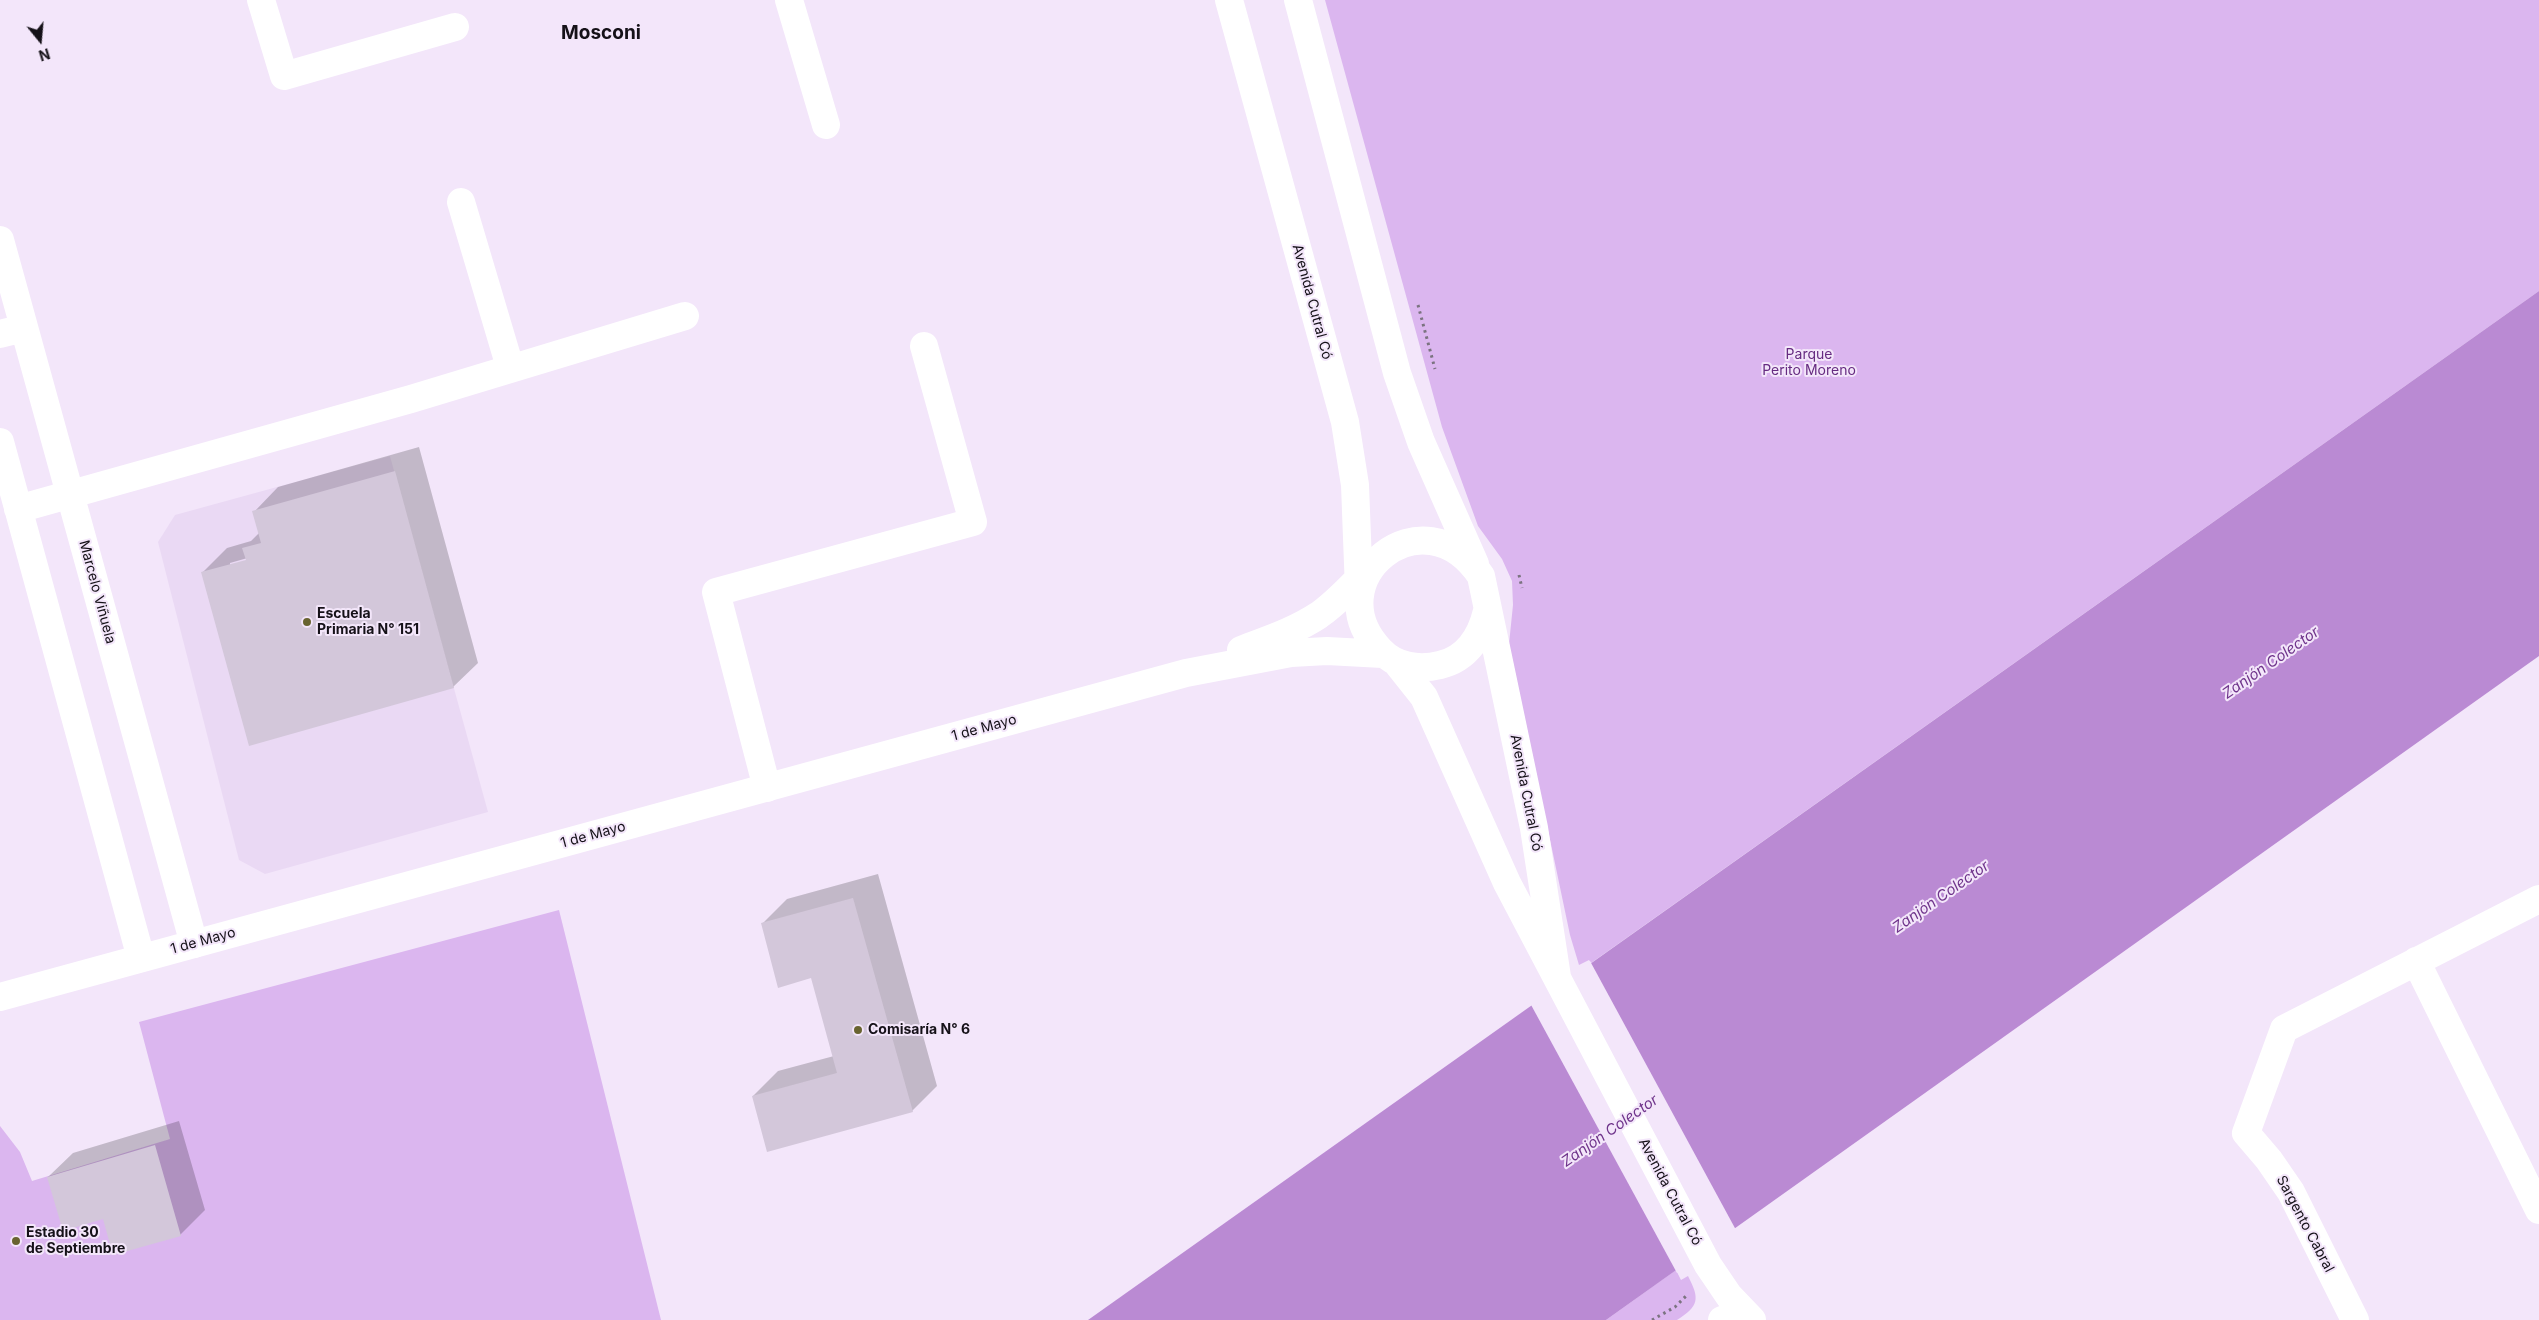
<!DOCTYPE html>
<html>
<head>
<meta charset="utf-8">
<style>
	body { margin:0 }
	#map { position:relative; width:2539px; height:1320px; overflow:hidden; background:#f3e6fa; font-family:Inter,sans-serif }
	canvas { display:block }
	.north { position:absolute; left:15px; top:15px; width:50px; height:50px; -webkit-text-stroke:4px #f3e6fa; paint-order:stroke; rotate:163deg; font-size:14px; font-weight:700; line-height:20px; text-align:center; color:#151118 }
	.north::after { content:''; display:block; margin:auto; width:18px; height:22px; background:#151118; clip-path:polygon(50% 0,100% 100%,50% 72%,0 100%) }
</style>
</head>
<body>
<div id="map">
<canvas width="2539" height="1320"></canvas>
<div class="north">N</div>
</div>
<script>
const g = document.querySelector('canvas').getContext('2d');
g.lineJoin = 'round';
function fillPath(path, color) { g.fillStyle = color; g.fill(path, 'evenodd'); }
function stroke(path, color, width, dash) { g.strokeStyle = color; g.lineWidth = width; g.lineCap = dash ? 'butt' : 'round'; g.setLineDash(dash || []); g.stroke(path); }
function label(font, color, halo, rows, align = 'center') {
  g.font = font + ' Inter,sans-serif'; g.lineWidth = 4; g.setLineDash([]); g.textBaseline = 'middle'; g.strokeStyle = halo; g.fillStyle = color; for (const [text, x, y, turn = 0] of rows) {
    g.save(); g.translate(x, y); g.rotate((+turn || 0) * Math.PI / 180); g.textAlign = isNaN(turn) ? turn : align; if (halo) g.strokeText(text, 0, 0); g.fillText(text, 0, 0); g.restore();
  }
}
const built = new Path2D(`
	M390,456L488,812L265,874L239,860L158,542L175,515Z`);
const green = new Path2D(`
	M1325,0H2539V291L1591,963L1589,960L1579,965L1570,935L1509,644L1513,605L1512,581L1502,559L1478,526L1442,427Z
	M559,910L661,1320H0V1126L20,1152L32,1181L170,1139L139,1022Z
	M1676,1270L1681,1280L1688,1276C1700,1299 1699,1306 1677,1320H1606Z`);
const water = new Path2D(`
	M2539,291V656L1606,1320H1088Z`);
const pier = new Path2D(`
	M1590,961L1736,1230L1677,1273L1530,1003Z`);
const shadow = new Path2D(`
	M419,447L478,663L453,687L202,573L227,548L251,541L260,532L254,512L278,487ZM251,557L252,559L230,566V563Z
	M878,874L937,1086L912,1111L753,1096L778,1071L834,1056L812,977L762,924L787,899Z
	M179,1121L205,1210L180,1235L104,1218L48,1177L73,1153Z`);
const building = new Path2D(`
	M395,471L454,688L249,746L201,572L246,560L242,548L261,543L252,511Z
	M853,898L913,1112L767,1152L752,1096L837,1073L811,978L778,988L761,923Z
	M155,1145L181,1236L113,1255L103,1219L63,1231L47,1177Z`);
const path = new Path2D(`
	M1418,305L1435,369
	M1519,575L1522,588
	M1652,1320L1675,1307L1687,1295`);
const street = new Path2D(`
	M261,0L284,76L455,27
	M789,0L826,125
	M461,202L510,367
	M0,240L194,944
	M0,334L24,328
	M0,442L141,958
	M18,509L411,399L685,316
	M767,788L716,592L973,522L924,346
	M2416,961L2539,1210
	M1722,1320L1743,1312
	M2355,1320L2291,1192L2269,1160L2246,1133L2284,1029L2539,899`);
const secondary = new Path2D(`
	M1229,0L1345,422L1355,485L1359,590
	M1298,0L1397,373L1421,442L1475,564
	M1487,611C1481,636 1467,659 1440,665C1419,670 1396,667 1380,650C1314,581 1423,489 1481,576L1534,828L1557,977
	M1241,650C1267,640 1295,631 1319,615C1337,602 1352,586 1367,570
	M1397,663L1424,697L1507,883L1708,1265L1729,1296L1752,1320
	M0,997L1186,673L1291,653L1327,651L1383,654`);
const markers = [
	[307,622,5,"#686330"],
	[858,1030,5,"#686330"],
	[16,1241,5,"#686330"]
];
const streetNames = [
	["Avenida Cutral Có",1312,302,75],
	["Marcelo Viñuela",97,592,75],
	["1 de Mayo",984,728,-15],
	["Avenida Cutral Có",1526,793,79],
	["1 de Mayo",593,835,-15],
	["1 de Mayo",203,941,-15],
	["Avenida Cutral Có",1670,1192,62],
	["Sargento Cabral",2305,1224,62]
];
const parkNames = [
	["Parque",1809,355],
	["Perito Moreno",1809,371]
];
const poiNames = [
	["Escuela",317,614],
	["Primaria N° 151",317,630],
	["Comisaría N° 6",868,1030],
	["Estadio 30",26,1233],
	["de Septiembre",26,1249]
];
const waterNames = [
	["Zanjón Colector",2271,663,-35],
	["Zanjón Colector",1941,897,-35],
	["Zanjón Colector",1610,1131,-35]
];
const districtNames = [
	["Mosconi",601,33]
];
fillPath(built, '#ead9f4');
fillPath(green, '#dbb6ef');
fillPath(water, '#ba8ad3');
fillPath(pier, '#f3e6fa');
fillPath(shadow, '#0003');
fillPath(building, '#d3c7da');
stroke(path, '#7b7380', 3, [2.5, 4]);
stroke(street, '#fff', 28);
stroke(secondary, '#fff', 28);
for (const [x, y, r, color] of markers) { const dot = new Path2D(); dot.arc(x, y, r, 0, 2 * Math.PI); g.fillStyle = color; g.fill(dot); stroke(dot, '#f3e6fa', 2); }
label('14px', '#151118', '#f3e6fa', streetNames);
label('14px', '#662b81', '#f3e6fa', parkNames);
label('bold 14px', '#151118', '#f3e6fa', poiNames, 'left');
label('italic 15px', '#6f348b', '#f3e6fa', waterNames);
label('bold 19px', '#151118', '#f3e6fa', districtNames);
</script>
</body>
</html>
